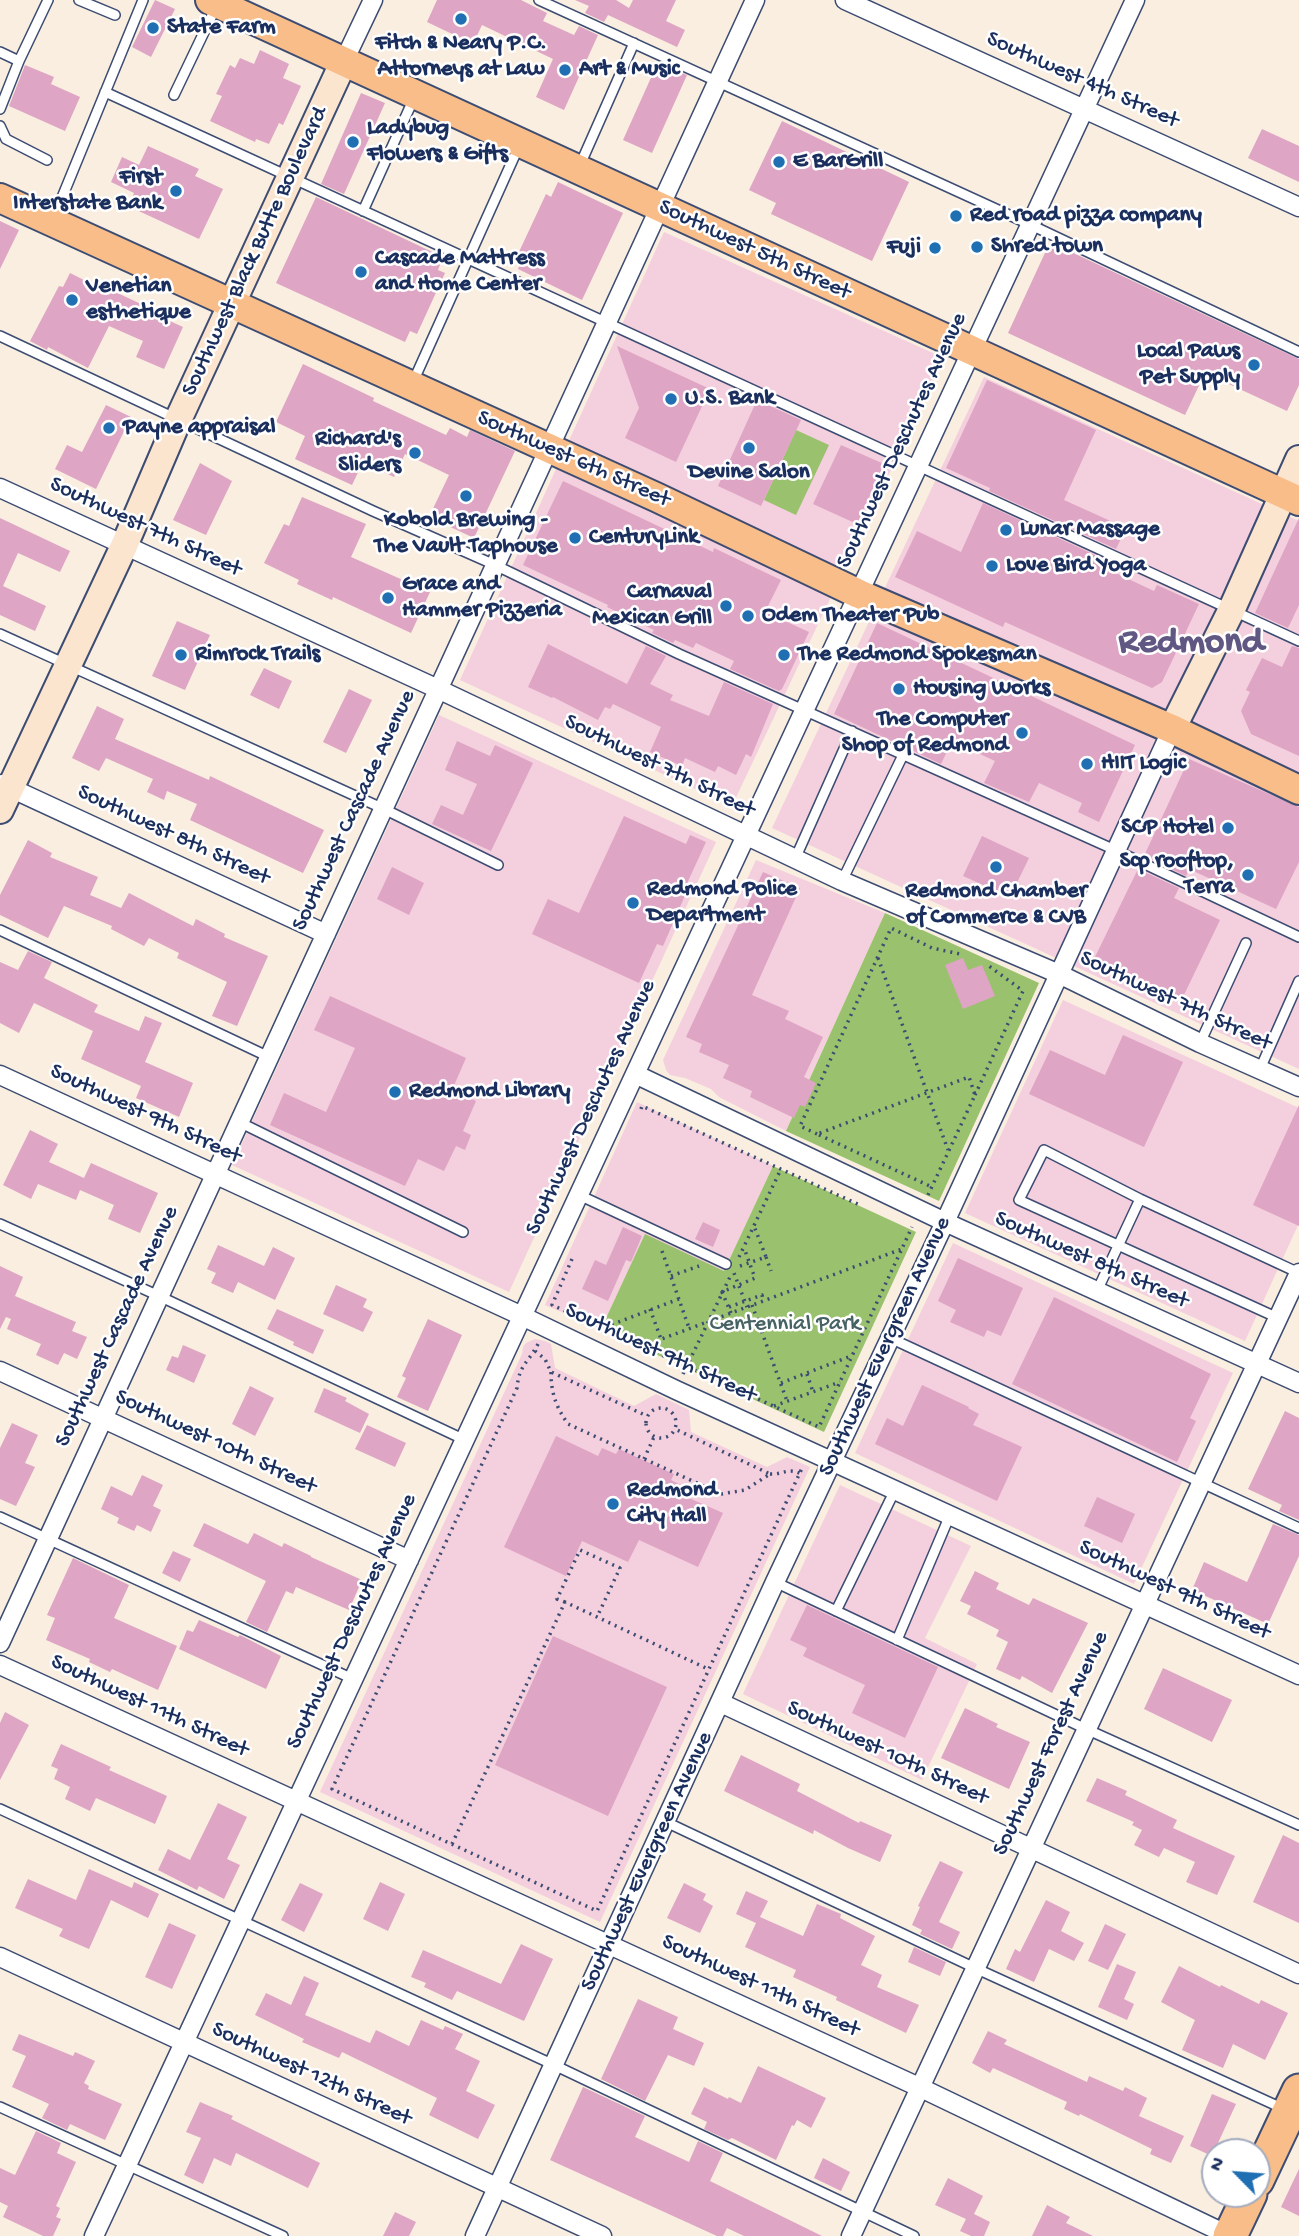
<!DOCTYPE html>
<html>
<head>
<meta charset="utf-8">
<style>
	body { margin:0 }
	#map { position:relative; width:1299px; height:2236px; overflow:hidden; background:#f9eee0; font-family:"Gochi Hand",sans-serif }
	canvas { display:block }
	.north { position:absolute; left:1201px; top:2138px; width:70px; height:70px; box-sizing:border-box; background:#fff; border:2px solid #a4acbf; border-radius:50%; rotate:295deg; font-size:19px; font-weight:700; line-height:28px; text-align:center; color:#1b2f5e }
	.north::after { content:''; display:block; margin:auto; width:24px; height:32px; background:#1f6fb2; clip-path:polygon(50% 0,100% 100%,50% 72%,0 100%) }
</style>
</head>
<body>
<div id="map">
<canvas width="1299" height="2236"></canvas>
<div class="north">N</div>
</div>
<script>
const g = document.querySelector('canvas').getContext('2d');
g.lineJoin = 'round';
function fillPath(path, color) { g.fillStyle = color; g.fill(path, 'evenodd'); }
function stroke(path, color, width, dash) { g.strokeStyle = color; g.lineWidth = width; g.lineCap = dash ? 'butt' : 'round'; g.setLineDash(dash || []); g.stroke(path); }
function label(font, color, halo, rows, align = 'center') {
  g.font = font + ' "Gochi Hand",sans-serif'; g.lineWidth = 5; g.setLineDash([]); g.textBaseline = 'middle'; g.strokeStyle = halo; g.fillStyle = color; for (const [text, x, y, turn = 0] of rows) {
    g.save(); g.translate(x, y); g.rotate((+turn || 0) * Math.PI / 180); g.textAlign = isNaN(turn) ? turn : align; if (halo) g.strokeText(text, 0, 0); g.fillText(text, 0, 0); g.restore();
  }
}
const built = new Path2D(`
	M664,232L944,358L732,806L460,680Z
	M984,377L1299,521V1069L772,828Z
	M439,715L716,842L509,1292L232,1165Z
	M756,860L885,913L786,1131L719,1097L711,1089L685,1078L670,1075L666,1070L663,1060Z
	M1063,1000L1299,1108V1223L1245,1341L965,1213Z
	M637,1102L773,1166L724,1271L645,1235L601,1329L545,1305Z
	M953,1243L1233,1373L1134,1584L855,1453Z
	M535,1339L545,1341L551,1344L555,1368L634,1406L656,1394L689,1410L691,1432L767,1467L787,1457L810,1467L600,1922L320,1792L522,1354L523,1347L526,1343Z
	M840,1485L971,1546L925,1638L977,1664L922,1780L743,1694Z`);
const green = new Path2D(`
	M796,430L829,445L796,515L764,500Z
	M885,913L1039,983L939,1201L786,1131Z
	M773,1166L916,1232L824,1432L601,1329L645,1234L724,1271Z`);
const building = new Path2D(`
	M155,0L175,9L151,57L132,47Z
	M437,0H521L547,13L543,21L574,35L579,26L598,35L564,110L536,97L553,59L482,25L473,44L427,22Z
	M575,0H616L629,8L633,0H676L666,21L685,30L677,47L608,15L604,22L585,13L589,6Z
	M260,50L289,64L283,78L301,86L283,125L279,123L269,144L256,139L255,142L210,121L222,96L216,94L230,65L235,68L240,58L254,64Z
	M658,62L687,75L652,153L623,140Z
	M25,65L54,77L51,84L80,97L65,131L9,106Z
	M361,93L385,103L344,194L321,184Z
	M782,121L909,182L872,261L771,214L776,203L749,190Z
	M1262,129L1299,146V182L1248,158Z
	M148,146L199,169L195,176L223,189L199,239L128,206L134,193L111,182L122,157L139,165Z
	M558,182L623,213L582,300L518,269L523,257L518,254L546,194L551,197Z
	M316,197L443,257L438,270L445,273L417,334L410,331L405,342L276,283Z
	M0,221L19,230L0,269Z
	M1050,242L1299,359V385L1287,411L1205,373L1185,415L1008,333Z
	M70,273L110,293L111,290L141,304L139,307L183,327L164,369L136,357L143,341L109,326L88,368L48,347L47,350L30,341L59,286L63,287Z
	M617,346L710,389L676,462L625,438L639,408Z
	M303,364L374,398L373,401L446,435L450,428L467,437L470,430L515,451L474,538L429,517L449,475L405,454L394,477L363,462L352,485L295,459L305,436L276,422Z
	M987,380L1096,430L1064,500L1126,528L1116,549L989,491L990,488L946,468Z
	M757,400L801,420L761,506L718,486Z
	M106,405L131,417L96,489L55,469L67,445L82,452Z
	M841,445L884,464L857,524L813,504Z
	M200,463L232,481L206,535L173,520Z
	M563,481L713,552L714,548L781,580L765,612L809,632L782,689L779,691L730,669L734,661L696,643L693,648L675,640L673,643L652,633L654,630L607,607L608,605L523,565Z
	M302,497L366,524L351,557L430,592L411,633L333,597L332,600L297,584L299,580L264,563L284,524L289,526Z
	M983,503L1110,562L1107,569L1154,591L1157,585L1199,604L1162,682L1152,688L1005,622L1003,627L895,577L917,531L961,552Z
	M0,518L70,551L60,572L18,553L3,586L46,606L35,631L0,615Z
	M1299,518V605L1288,628L1255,613Z
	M177,621L210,635L185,690L152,676Z
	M877,623L1135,745L1099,822L1078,812L1082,803L1039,783L1029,802L984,783L995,761L952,741L941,764L834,714Z
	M548,644L627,684L646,646L666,656L650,684L673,695L670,700L709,716L724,682L773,704L751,757L746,754L736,775L718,766L715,772L685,758L682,766L650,752L661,727L613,704L610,709L605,707L598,720L553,697L552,698L528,687Z
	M1292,646L1299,648V756L1251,734L1241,711L1250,692L1246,690L1262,658L1282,667Z
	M264,668L292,681L279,709L250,695Z
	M349,689L372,700L346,753L323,742Z
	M97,706L124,719L115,739L209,780L210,776L324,830L303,873L190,820L197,804L167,791L164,800L147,792L153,779L106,758L99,771L72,758Z
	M457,741L490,756L495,745L533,763L491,851L432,824L441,805L463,815L477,784L445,770Z
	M1189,759L1299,807V862L1276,909L1189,869L1186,876L1144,856Z
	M624,816L686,844L690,835L706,842L684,890L687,891L663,946L657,944L639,983L532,934L548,899L579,913Z
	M982,836L1029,858L1010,897L963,876Z
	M28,840L52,853L50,857L98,877L90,895L121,908L129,893L193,926L196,919L225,934L224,937L268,956L237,1026L212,1016L227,982L177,958L179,953L149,938L144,946L111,929L112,926L64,906L48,938L0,915V895Z
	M392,867L424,883L409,915L377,899Z
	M1138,869L1179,888L1174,898L1220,920L1182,999L1095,957Z
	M763,872L800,888L752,995L789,1011L785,1019L823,1037L804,1077L816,1083L805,1107L800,1105L794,1118L750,1097L752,1091L723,1078L729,1065L699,1052L702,1044L686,1037Z
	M28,951L52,962L44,978L98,1005L94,1012L139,1031L145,1016L162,1023L145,1062L193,1083L179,1117L136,1098L141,1086L81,1059L93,1031L34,1003L19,1033L0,1023V962L18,970Z
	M963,958L968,970L982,965L995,996L963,1009L945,965Z
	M330,996L466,1058L452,1090L476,1101L463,1131L471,1135L465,1150L456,1146L444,1171L418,1159L405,1186L270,1125L284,1093L326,1112L355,1048L314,1030Z
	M1123,1035L1183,1062L1144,1147L1029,1094L1050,1050L1105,1075Z
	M1299,1105V1226L1253,1205Z
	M30,1130L58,1144L49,1162L84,1178L91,1163L158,1193L140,1233L108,1219L114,1205L80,1190L76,1200L38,1184L31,1199L3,1185Z
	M703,1222L720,1230L713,1247L695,1239Z
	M623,1227L642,1236L631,1262L626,1260L608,1301L582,1289L595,1260L606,1265Z
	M218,1245L264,1266L273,1247L295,1258L275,1300L238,1282L233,1293L211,1283L216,1273L207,1269Z
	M958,1258L1023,1288L1001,1336L987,1330L984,1337L950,1322L956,1310L938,1301Z
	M0,1266L23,1277L15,1296L76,1322L72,1331L87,1337L77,1359L64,1353L58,1365L36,1355L41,1344L7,1329L11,1319L6,1317L0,1329Z
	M336,1285L367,1299L363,1307L373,1312L363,1332L323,1314Z
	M1054,1297L1211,1374L1190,1418L1196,1421L1177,1462L1012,1384Z
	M277,1309L324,1330L313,1354L293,1345L294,1342L267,1329Z
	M428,1319L462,1335L428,1411L397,1397L406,1378L402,1376Z
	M183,1345L206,1355L194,1383L166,1370L172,1356L178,1358Z
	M922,1385L969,1407L968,1408L979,1414L973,1425L1022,1447L997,1501L875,1444L887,1418L903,1426Z
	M250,1386L274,1398L255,1436L232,1424Z
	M324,1388L347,1398L345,1401L369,1414L360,1433L314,1412Z
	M1285,1411L1299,1418V1520L1279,1511L1282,1505L1248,1489Z
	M12,1423L38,1435L25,1463L35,1467L16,1506L0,1499V1448Z
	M367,1425L406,1443L395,1467L355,1449Z
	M556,1436L598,1456L602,1448L616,1454L619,1449L674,1474L671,1480L683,1486L680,1494L723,1513L698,1567L639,1540L628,1562L582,1541L566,1576L504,1547Z
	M142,1475L163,1485L153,1506L161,1510L151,1532L137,1525L134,1531L117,1523L119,1518L101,1509L111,1486L132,1496Z
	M1097,1497L1135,1514L1122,1543L1084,1526Z
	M204,1523L248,1544L254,1533L282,1547L284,1543L311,1556V1557L362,1580L349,1610L296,1587L293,1594L286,1591L267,1632L246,1622L266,1581L193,1546Z
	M1273,1524L1299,1535V1556L1268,1624L1192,1590L1204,1562L1247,1582Z
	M173,1551L191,1559L180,1582L162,1573Z
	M73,1558L129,1585L114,1618L177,1646L158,1690L112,1669L110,1672L89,1662L90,1659L46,1640L55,1618L47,1615Z
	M975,1571L999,1583L996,1589L1029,1605L1033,1598L1088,1623L1052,1693L1022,1676L1020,1680L996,1669L1008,1642L996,1636L999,1630L967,1614L971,1606L960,1601Z
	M807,1605L938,1667L905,1738L852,1713L865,1685L803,1656L807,1648L790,1640Z
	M199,1620L238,1637L240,1635L281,1656L266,1689L179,1649L187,1630L193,1632Z
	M553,1636L667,1687L608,1816L495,1765Z
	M1163,1668L1232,1700L1212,1742L1144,1709Z
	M965,1708L998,1724L996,1727L1030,1742L1009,1789L941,1758Z
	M5,1712L29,1725L0,1780V1723Z
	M61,1744L111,1767L109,1770L167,1796L155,1824L96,1798L90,1811L65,1799L70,1787L54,1779L58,1769L51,1766Z
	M741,1755L800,1784L797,1791L859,1823L860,1821L892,1835L880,1862L848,1848L814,1830L813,1834L724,1791Z
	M1097,1778L1127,1791L1125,1795L1177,1820L1173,1828L1235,1856L1217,1895L1186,1882L1195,1862L1164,1848L1159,1857L1134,1845L1142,1830L1132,1825L1134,1822L1086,1801Z
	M218,1803L247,1817L227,1859L240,1865L224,1899L199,1886L197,1890L158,1870L168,1849L190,1860Z
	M1283,1835L1299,1843V1923L1253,1902Z
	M940,1861L963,1872L939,1922L960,1932L952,1949L920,1934L922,1930L912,1925L920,1907L918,1906Z
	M89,1869L132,1888L134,1882L159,1894L148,1918L111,1900L89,1949L59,1936L63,1929L15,1908L28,1879L76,1900Z
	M380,1882L405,1894L388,1931L363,1919Z
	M300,1883L323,1894L304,1932L281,1920Z
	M684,1883L706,1894L703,1900L713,1906L700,1933L667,1918Z
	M746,1891L768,1901L760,1917L803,1936L817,1904L841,1914L840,1918L875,1936L861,1965L882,1975L877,1987L919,2005L906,2033L836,2000L837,1997L793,1977L796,1970L745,1947L756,1923L736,1914Z
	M1046,1900L1070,1912L1061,1931L1084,1943L1074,1961L1049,1949L1034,1982L1006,1969L1015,1949L1020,1952Z
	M169,1923L196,1935L172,1989L145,1977Z
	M1105,1924L1126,1934L1108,1970L1088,1961Z
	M521,1944L553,1959L524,2021L457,1991L452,2000L424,1987L426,1983L411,1977L423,1950L501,1984Z
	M914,1947L946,1962L940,1976L908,1962Z
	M1117,1964L1136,1972L1124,1999L1134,2004L1127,2020L1098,2007Z
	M1179,1966L1220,1987L1221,1985L1259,2004L1261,2000L1288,2013L1265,2060L1233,2044L1223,2068L1182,2050L1195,2020L1161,2002Z
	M304,1976L319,1983L305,2015L370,2043L376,2030L409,2046L421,2020L443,2030L445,2026L463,2034L455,2049L480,2061L466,2091L495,2105L478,2139L429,2115L437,2098L342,2052L339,2058L302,2042L304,2039L255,2015L266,1993L291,2005Z
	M638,1999L678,2017L673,2029L704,2043L694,2066L668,2055L645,2101L601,2079Z
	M988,2031L1007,2040L1004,2044L1087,2082L1089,2076L1123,2091L1125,2087L1147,2098L1139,2116L1184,2136L1171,2163L1150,2154L1152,2149L1080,2114L1079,2116L1064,2109L1067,2102L993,2068L990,2073L972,2063Z
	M19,2034L73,2056L75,2052L95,2061L84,2083L89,2086L88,2089L122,2104L105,2140L70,2124L67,2130L42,2118L49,2104L12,2087L26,2056L12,2050Z
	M758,2066L826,2098L811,2128L797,2120L794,2126L792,2125L776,2160L732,2138L728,2140L704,2129L707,2122L691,2114L704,2087L728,2099L729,2097L741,2103Z
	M583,2087L645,2116L635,2137L689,2162L698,2141L723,2153L710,2181L822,2236H744L727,2228L723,2236H717L550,2160Z
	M1212,2094L1236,2104L1212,2156L1190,2146Z
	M200,2102L233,2116L231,2119L320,2163L308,2188L236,2153L231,2166L214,2158L203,2184L184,2175L201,2138L186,2132Z
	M36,2131L61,2143L57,2153L76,2162L56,2206L60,2208L56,2217L61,2219L53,2236H43L3,2217L8,2206L0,2202V2168L15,2175Z
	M823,2158L850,2172L841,2191L814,2178Z
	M1299,2169V2216L1281,2207Z
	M948,2178L983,2196L974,2214L990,2222L984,2236H971L960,2231L966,2219L935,2205Z
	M1047,2205L1070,2217L1066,2223L1093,2236H1032Z
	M395,2212L416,2222L409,2236H383Z`);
const path = new Path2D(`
	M878,958L948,1150
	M975,1095L1023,991L989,966
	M641,1109L642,1106L862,1206
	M817,1134L800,1126L891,928L932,948L960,954
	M928,1195L975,1095L969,1077L817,1134L932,1187
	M662,1251L689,1328
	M739,1257L781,1169
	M766,1257L771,1271
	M572,1259L552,1305L603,1328
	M740,1266L766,1257L754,1226
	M734,1273L747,1307
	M671,1276L699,1266
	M679,1299L603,1328L819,1427L912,1227
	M752,1305L787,1401
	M729,1307L762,1295L763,1299
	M650,1309L661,1339
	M731,1313L722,1292L755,1278L744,1248
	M538,1344C528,1363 519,1365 517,1388L332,1789L597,1911L803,1466
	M643,1346L902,1249
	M535,1351L545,1359L551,1372L647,1416
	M551,1372C551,1393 556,1407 568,1424L721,1494L745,1490L770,1474L675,1429
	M683,1374L730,1277
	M807,1374L813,1392
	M781,1383L851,1356
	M774,1406L840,1382
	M646 1423a15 15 0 1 1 30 0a15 15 0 1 1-30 0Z
	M644,1459L654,1437
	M770,1474C782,1475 788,1467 801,1474
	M565,1602L557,1599L580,1550L620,1568L597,1617
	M452,1844L565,1602L708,1669`);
const lane = new Path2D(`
	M79,0L115,15
	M539,0L1031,225L1299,352
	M0,52L19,61L48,0
	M105,92L1299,641
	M174,95L217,5
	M0,109L19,61
	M0,126L6,139L47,160
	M580,165L634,43
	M363,211L414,98
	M54,217L143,0
	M0,336L373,511L495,565L679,654L1115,850L1299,937
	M413,382L519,146
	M0,634L384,809L498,865
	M795,859L852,731
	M842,881L903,755
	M0,930L269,1057
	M1200,1043L1246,943
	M1260,1069L1299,981
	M239,1122L463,1232
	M579,1195L726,1264
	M0,1224L159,1296L465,1440
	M1097,1291L1140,1199
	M1278,1318L1019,1200L1044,1150L1140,1199L1299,1273
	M890,1338L1299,1528
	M0,1517L353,1679
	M775,1582L1086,1729L1299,1825
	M836,1611L895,1490
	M897,1640L950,1515
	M0,1809L554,2065L914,2236
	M666,1822L975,1968L1284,2109
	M0,2107L283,2236`);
const street = new Path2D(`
	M845,0L1299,207
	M344,61L373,0
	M0,488L438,689L842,881L1059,974L1200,1043L1299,1087
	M2,784L326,934
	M635,1074L945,1222L1299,1383
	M0,1075L522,1316L676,1390L1299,1675
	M0,1371L409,1560
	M0,1643L755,0
	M0,1665L921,2088L1230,2236
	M721,1703L1299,1974
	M0,1957L602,2236
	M94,2236L1135,0
	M475,2236L775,1582L945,1222L1172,729
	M851,2236L1299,1273`);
const secondary = new Path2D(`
	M1172,729L1231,611L1299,459
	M0,810L124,546L178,420L344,61`);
const primary = new Path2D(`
	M210,0L1299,501
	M0,198L658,498L859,594L1172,729L1299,790`);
const highway = new Path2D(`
	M1257,2180L1299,2091
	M1230,2236L1250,2194`);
const markers = [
	[461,19,7,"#1f6fb2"],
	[153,28,7,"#1f6fb2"],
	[565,70,7,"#1f6fb2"],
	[353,142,7,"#1f6fb2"],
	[779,162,7,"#1f6fb2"],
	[176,191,7,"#1f6fb2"],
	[956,216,7,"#1f6fb2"],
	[977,247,7,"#1f6fb2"],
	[935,248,7,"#1f6fb2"],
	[361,272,7,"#1f6fb2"],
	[72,300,7,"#1f6fb2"],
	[1254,365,7,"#1f6fb2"],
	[671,399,7,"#1f6fb2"],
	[109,428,7,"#1f6fb2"],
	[749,448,7,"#1f6fb2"],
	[415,453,7,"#1f6fb2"],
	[466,496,7,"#1f6fb2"],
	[1006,530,7,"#1f6fb2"],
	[575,538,7,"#1f6fb2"],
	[992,566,7,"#1f6fb2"],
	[388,598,7,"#1f6fb2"],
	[726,606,7,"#1f6fb2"],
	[748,616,7,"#1f6fb2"],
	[181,655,7,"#1f6fb2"],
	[784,655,7,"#1f6fb2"],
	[899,689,7,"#1f6fb2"],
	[1022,733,7,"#1f6fb2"],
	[1087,764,7,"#1f6fb2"],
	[1228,828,7,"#1f6fb2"],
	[996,867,7,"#1f6fb2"],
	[1248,875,7,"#1f6fb2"],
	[633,903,7,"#1f6fb2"],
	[395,1092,7,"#1f6fb2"],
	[613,1504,7,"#1f6fb2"]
];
const poiNames = [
	["State Farm",167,28],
	["Fitch & Neary P.C.",461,44,"center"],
	["Attorneys at Law",461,70,"center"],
	["Art & Music",579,70],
	["Ladybug",367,129],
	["Flowers & Gifts",367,155],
	["E BarGrill",793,162],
	["First",162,178,"right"],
	["Interstate Bank",162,204,"right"],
	["Red road pizza company",970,216],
	["Shred town",991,247],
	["Fuji",921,248,"right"],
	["Cascade Mattress",375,259],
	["and Home Center",375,285],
	["Venetian",86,287],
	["esthetique",86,313],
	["Local Paws",1240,352,"right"],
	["Pet Supply",1240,378,"right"],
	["U.S. Bank",685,399],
	["Payne appraisal",123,428],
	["Richard's",401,440,"right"],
	["Sliders",401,466,"right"],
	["Devine Salon",749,473,"center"],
	["Kobold Brewing -",466,521,"center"],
	["The Vault Taphouse",466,547,"center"],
	["Lunar Massage",1020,530],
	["CenturyLink",589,538],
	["Love Bird Yoga",1006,566],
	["Grace and",402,585],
	["Hammer Pizzeria",402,611],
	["Carnaval",712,593,"right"],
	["Mexican Grill",712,619,"right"],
	["Odem Theater Pub",762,616],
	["Rimrock Trails",195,655],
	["The Redmond Spokesman",798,655],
	["Housing Works",913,689],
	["The Computer",1008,720,"right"],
	["Shop of Redmond",1008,746,"right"],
	["HIIT Logic",1101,764],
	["SCP Hotel",1214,828,"right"],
	["Scp rooftop,",1234,862,"right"],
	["Terra",1234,888,"right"],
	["Redmond Police",647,890],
	["Department",647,916],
	["Redmond Chamber",996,892,"center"],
	["of Commerce & CVB",996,918,"center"],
	["Redmond Library",409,1092],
	["Redmond",627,1491],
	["City Hall",627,1517]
];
const streetNames = [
	["Southwest 4th Street",1082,81,24],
	["Southwest 5th Street",754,251,25],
	["Southwest Black Butte Boulevard",256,252,-65],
	["Southwest Deschutes Avenue",903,441,-65],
	["Southwest 6th Street",573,460,24],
	["Southwest 7th Street",145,528,25],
	["Southwest 7th Street",659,767,26],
	["Southwest Cascade Avenue",355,811,-65],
	["Southwest 8th Street",173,836,25],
	["Southwest 7th Street",1175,1002,25],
	["Southwest Deschutes Avenue",592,1108,-65],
	["Southwest 9th Street",145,1115,25],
	["Southwest 8th Street",1091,1261,24],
	["Southwest Cascade Avenue",118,1327,-65],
	["Southwest Evergreen Avenue",886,1347,-65],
	["Southwest 9th Street",660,1354,25],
	["Southwest 10th Street",215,1443,25],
	["Southwest 9th Street",1174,1591,25],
	["Southwest Deschutes Avenue",353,1622,-65],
	["Southwest 11th Street",149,1707,25],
	["Southwest Forest Avenue",1052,1744,-65],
	["Southwest 10th Street",887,1754,25],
	["Southwest Evergreen Avenue",648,1862,-65],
	["Southwest 11th Street",760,1987,25],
	["Southwest 12th Street",311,2075,25]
];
const parkNames = [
	["Centennial Park",785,1325]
];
const townNames = [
	["Redmond",1191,644]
];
fillPath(built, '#f4cfdd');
fillPath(green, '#9ac16d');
fillPath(building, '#dfa5c4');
stroke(lane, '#3c4c72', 12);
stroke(street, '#3c4c72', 21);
stroke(secondary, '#3c4c72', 30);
stroke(primary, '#3c4c72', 32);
stroke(highway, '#3c4c72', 37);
stroke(path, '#3c4c72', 3.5, [2, 5]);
stroke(lane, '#fff', 9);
stroke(street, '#fff', 18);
stroke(secondary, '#fce5cf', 26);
stroke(primary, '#f8bd88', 28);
stroke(highway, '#f8bd88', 33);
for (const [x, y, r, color] of markers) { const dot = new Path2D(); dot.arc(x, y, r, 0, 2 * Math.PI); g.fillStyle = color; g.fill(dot); stroke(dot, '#fff', 2.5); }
label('bold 23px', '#1b2f5e', '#fff', poiNames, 'left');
label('23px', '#1b2f5e', '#fff', streetNames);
label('23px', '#476263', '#fff', parkNames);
label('bold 37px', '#605882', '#fff', townNames);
</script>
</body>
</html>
